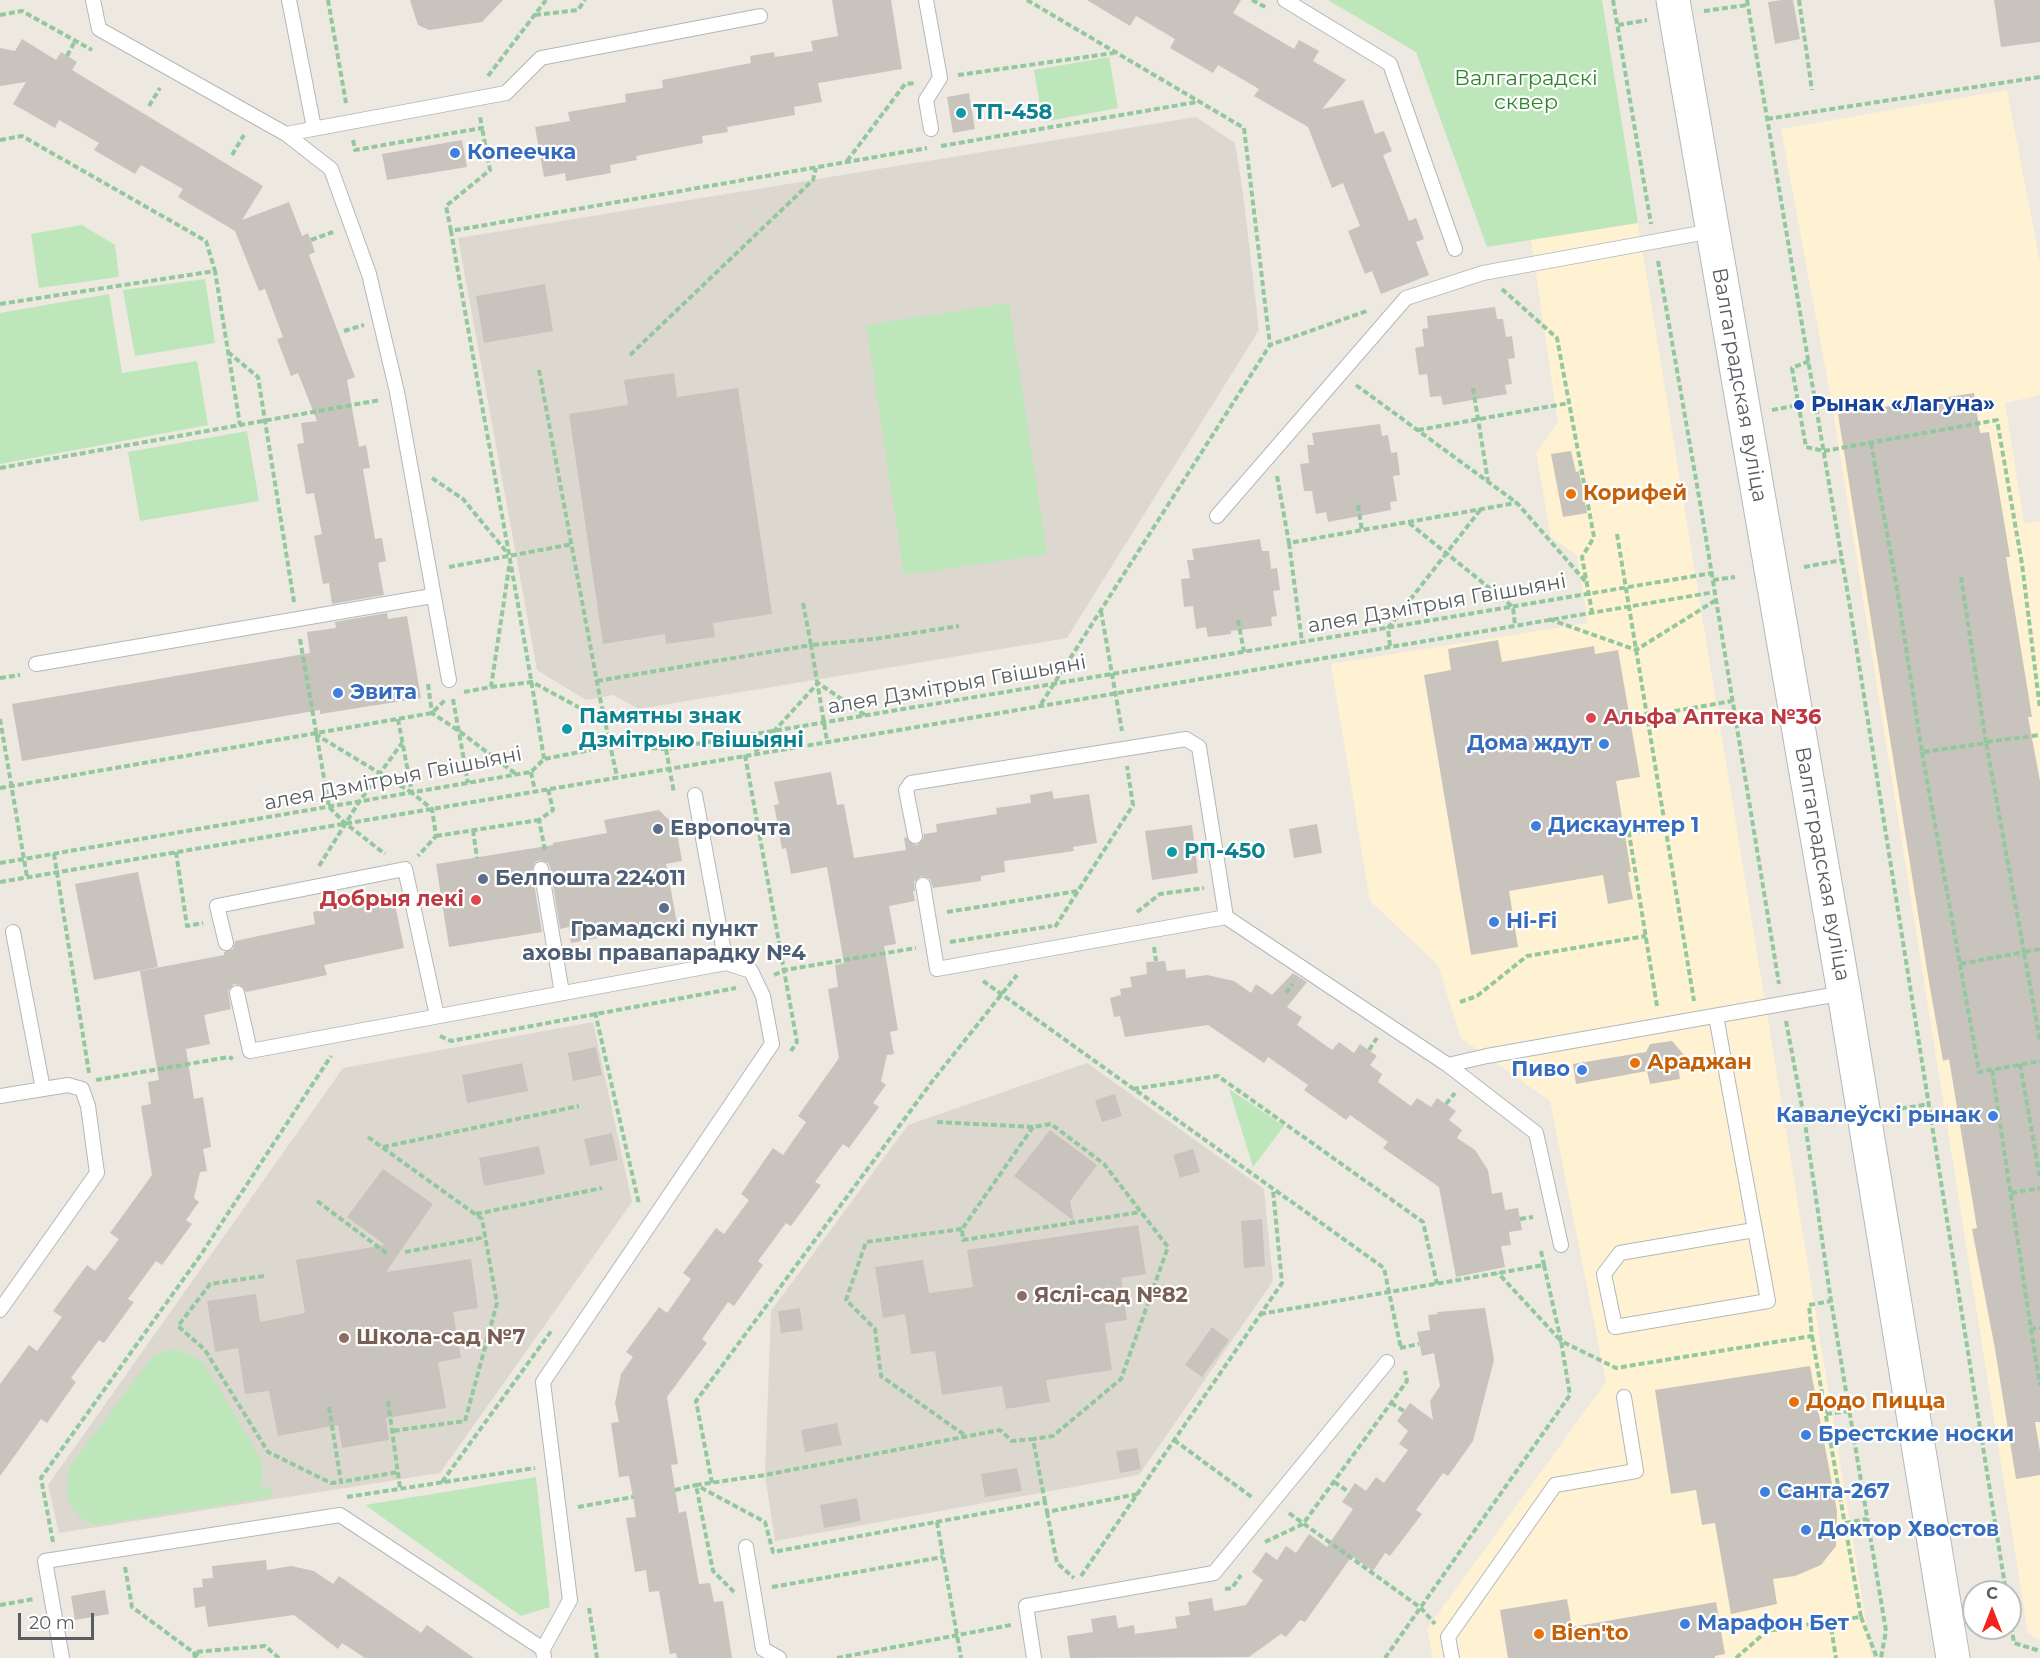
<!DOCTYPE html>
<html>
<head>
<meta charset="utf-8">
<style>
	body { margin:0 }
	#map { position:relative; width:2040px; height:1658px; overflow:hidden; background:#ede9e0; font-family:Montserrat,sans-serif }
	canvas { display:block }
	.north { position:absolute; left:1962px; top:1580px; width:60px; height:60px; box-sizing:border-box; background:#fff; border:2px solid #bdbec0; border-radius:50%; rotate:0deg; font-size:16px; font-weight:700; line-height:24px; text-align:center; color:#595d62 }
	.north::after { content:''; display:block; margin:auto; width:21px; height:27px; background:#f32320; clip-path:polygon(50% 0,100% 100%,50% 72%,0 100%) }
	.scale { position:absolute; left:18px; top:1613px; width:76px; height:27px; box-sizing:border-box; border:3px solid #595d62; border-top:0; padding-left:8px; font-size:18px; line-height:21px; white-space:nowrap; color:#595d62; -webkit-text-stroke:4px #fff; paint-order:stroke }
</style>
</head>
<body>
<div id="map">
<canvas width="2040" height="1658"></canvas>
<div class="north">С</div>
<div class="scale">20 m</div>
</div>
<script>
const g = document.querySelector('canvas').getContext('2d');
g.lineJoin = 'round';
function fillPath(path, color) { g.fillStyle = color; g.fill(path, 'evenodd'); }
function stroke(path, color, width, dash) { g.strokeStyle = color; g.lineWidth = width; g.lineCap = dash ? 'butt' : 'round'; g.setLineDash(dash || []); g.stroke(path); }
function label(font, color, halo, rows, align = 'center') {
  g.font = font + ' Montserrat,sans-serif'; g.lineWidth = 4.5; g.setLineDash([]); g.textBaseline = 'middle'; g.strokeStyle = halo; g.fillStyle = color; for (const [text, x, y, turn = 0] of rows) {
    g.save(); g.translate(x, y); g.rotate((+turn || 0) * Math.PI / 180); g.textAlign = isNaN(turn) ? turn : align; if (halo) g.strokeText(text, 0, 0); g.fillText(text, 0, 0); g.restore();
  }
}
const commercial = new Path2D(`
	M2007,90L2040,263V395L2005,403L2024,523L2040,521V1641L2028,1633L1832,404L1781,129Z
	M1638,223L1872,1658H1433L1427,1629L1606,1382L1550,1101L1461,1038L1438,965L1370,901L1331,664L1588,623L1577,555L1551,537L1536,453L1558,423L1531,239Z`);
const education = new Path2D(`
	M1196,117L1235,143L1243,193L1259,330L1067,638L639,709L613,695L586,700L537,670L458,238Z
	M593,1022L632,1202L440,1473L59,1533L48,1485L343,1068Z
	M1087,1063L1264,1189L1273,1281L1139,1475L775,1541L765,1475L771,1311L908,1125Z`);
const green = new Path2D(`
	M1328,0H1602L1638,223L1487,247L1416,52Z
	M1109,57L1118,108L1043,122L1034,70Z
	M82,225L115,245L119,277L39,288L31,234Z
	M205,279L215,343L135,356L123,290Z
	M109,294L122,373L197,361L208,425L0,464V313Z
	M1009,303L1047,554L904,575L866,325Z
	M247,431L259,501L140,521L128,452Z
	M1229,1089L1284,1126L1253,1167Z
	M179,1350L193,1356L204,1363L261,1459L263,1471L260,1488L271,1486L272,1497L95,1525C66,1514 63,1492 71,1465L153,1356L166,1351Z
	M536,1477L550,1607L521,1616L365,1505Z`);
const building = new Path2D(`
	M410,0H503L482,22L429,30L418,25Z
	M832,0H891L902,69L818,83L822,102L794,107L795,115L727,127L728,132L702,136L703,143L636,156L637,160L610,165L611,173L566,181L565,173L544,177L535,127L570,121L568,112L626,102L625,94L663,88L662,80L751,63L750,56L774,52L775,57L813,51L811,41L838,36Z
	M1087,0H1241L1233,13L1294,49L1299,40L1319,51L1313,61L1346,80L1322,109L1363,100L1375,134L1384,131L1392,151L1383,155L1409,221L1416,218L1424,239L1416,242L1429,275L1381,294L1372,271L1365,274L1348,231L1360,226L1343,183L1332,188L1308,127L1254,96L1259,89L1218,65L1213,73L1170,48L1175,39L1136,16L1130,26Z
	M1782,0H1793L1800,39L1775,44L1768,2Z
	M1994,0H2040V42L2001,47Z
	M22,39L56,60L61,52L77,62L72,70L263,186L242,220L289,202L302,236L308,233L315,252L309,255L355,377L347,380L359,447L366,445L370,468L363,469L375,539L382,538L386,561L378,563L384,595L332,604L329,583L323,584L314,536L322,534L314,493L306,494L297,444L304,443L301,423L317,421L298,373L291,376L277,339L283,337L265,289L259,291L235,231L178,197L183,189L141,165L135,174L94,150L99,143L59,120L55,128L13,104L26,82L0,86V48L15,51Z
	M969,93L975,129L953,133L947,97Z
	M462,140L467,167L387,180L382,154Z
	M545,284L553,331L484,343L476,296Z
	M1495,307L1497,319H1503L1506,337L1512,336L1515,358L1508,359L1512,384L1505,385L1507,394L1443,405L1441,396L1430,397L1427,374L1419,375L1415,348L1424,346L1422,329L1428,328L1427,316Z
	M674,373L677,397L738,388L772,614L713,623L715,637L666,644L665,634L603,644L569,414L628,405L624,380Z
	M1974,393L1980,433L1989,432L2010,557H2006L2032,717H2028L2040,781V1422H2035L2040,1451V1475L2016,1479L1995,1349L1972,1229L1977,1228L1949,1059L1943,1061L1928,976L1838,414Z
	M1380,424L1382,436L1388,435L1391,453L1397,452L1400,475L1393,476L1397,501L1390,502L1391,510L1328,522L1326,512L1316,514L1312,491H1304L1300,464L1309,463L1307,445H1314L1312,433Z
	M1571,451L1576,472L1579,471L1587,513L1563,517L1551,454Z
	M1260,539L1262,551H1269L1271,569L1277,568L1280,590L1273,591L1277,616L1271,617L1272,626L1231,631V634L1208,637L1206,627L1196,629L1193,606L1184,607L1181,579L1190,578L1187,560H1194L1192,549Z
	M387,613L388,619L407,616L421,698L320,714V710L22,761L12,704L310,653L307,632L336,628L335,622Z
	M1498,640L1502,662L1594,646L1595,654L1618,650L1640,777L1616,781L1631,872H1628L1633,899L1608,904L1603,875L1509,891L1518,947L1471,955L1424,675L1451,670L1448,649Z
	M831,772L837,805L844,804L854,858L906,850L904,838L906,837L912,844L917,845L923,839L924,834L937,832L936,824L997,814L996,808L1031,803L1030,795L1052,791L1054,799L1089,794L1097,843L1073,847L1074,851L1004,861L1005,872L981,876V881L933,888L930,879L921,876L914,882L915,891H913L915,901L889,906L896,944L884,946L898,1030L890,1032L894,1054L887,1055L881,1081L886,1085L873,1103L879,1107L849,1148L843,1144L815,1182L821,1185L791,1226L786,1223L758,1261L763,1265L734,1306L728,1302L702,1339L707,1343L667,1397L678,1464L671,1465L679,1513L686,1511L699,1584L710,1583L714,1602L723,1601L732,1658H677L676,1653L670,1654L659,1591L649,1592L646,1570L635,1572L626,1518L636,1517L633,1497L629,1476L619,1477L611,1423L619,1422L615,1403L621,1374L633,1357L626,1352L659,1307L667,1313L691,1279L683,1273L716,1228L724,1234L749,1200L741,1194L773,1148L783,1155L806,1122L798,1116L839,1058L828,989L838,987L835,965L844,963L827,867L791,874L786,848L782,849L774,805L779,804L774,782Z
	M659,810L676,827L682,861L666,864L677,923L571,943L569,927L560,929L550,867L548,863L540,860L535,862L532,871L542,932L449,947L436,864L553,845V843L607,833L604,820Z
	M1317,824L1322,853L1294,858L1289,829Z
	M1192,825L1198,873L1152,880L1145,831Z
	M138,872L158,967L94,980L75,884Z
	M393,895L404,948L324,965L327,975L246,992L240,985L234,984L228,991L231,1009L204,1015L210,1044L186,1049L194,1099L203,1097L211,1147L203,1149L207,1171L200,1172L194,1198L199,1202L186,1220L192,1224L162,1265L156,1261L128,1299L134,1302L104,1343L99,1340L71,1378L76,1382L47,1423L41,1419L0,1476V1384L29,1345L37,1351L62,1317L53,1311L87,1265L95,1271L119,1239L110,1233L152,1175L141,1106L151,1104L148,1082L159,1080L140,971L224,955V952L233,949L235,941L315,924L313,912Z
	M1165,961L1167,971L1185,969L1186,978L1207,975L1234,981L1251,993L1256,984L1272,995L1293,973L1307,982L1287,1007L1302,1017L1297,1025L1332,1050L1339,1042L1354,1053L1360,1044L1377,1056L1370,1065L1382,1074L1378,1082L1411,1106L1417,1098L1431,1107L1437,1098L1456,1111L1449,1120L1462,1130L1457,1138L1475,1150L1488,1170L1492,1194L1502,1192L1505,1210L1518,1208L1522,1230L1509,1232L1511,1245L1501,1246L1505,1267L1456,1277L1439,1187L1383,1148L1388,1142L1350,1115L1346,1120L1304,1090L1308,1085L1268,1057L1264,1063L1208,1025L1125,1037L1120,1016L1114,1017L1110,998L1121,995L1120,989L1132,987L1130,977L1147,974L1146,962Z
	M1672,1041L1691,1063L1678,1065L1680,1079L1650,1084L1647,1071L1576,1084L1573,1064L1646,1052L1650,1044Z
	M596,1047L602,1075L573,1081L568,1053Z
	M522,1063L528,1091L467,1103L462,1075Z
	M1115,1094L1122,1116L1102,1122L1095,1100Z
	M1050,1130L1097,1165L1070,1201L1074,1221L1014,1176Z
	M612,1133L618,1160L590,1166L584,1139Z
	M539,1146L545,1174L484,1186L479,1158Z
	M1193,1149L1200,1172L1180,1178L1173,1155Z
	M383,1169L433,1204L386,1272L471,1259L478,1308L453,1312L461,1358L438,1362L446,1408L386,1418L389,1440L342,1448L338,1425L278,1436L269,1391L245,1394L238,1348L215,1352L207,1301L256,1294L260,1322L305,1313L296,1260L385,1245L347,1217Z
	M1262,1219L1265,1266L1244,1268L1241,1221Z
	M1138,1225L1146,1274L1121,1278L1127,1320L1105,1323L1112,1370L1046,1380L1050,1402L1006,1409L1002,1386L942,1395L935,1351L911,1354L905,1314L883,1318L875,1267L923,1260L929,1293L973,1287L967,1250Z
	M800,1308L803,1330L781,1333L778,1311Z
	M1485,1308L1494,1360L1473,1441L1448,1476L1443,1473L1416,1510L1422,1514L1390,1556L1385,1553L1373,1571L1352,1556L1305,1622L1300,1620L1286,1637L1281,1634L1249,1657L1070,1658L1067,1636L1093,1632L1091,1619L1116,1615L1118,1628L1134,1625L1135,1634L1177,1628L1175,1617L1190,1615L1188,1602L1212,1598L1214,1611L1246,1605L1263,1580L1252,1572L1266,1552L1277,1560L1286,1546L1296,1553L1309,1534L1327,1547L1353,1509L1342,1502L1355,1483L1366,1491L1376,1477L1384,1483L1408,1450L1399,1444L1408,1431L1397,1421L1410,1403L1433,1420L1430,1401L1440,1386L1434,1353L1422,1356L1417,1332L1430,1330L1428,1315L1438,1314L1437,1312Z
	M1212,1327L1229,1340L1202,1377L1185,1365Z
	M1810,1366L1837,1511L1836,1546L1821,1565L1795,1576L1773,1579L1777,1604L1731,1614L1715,1523L1702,1525L1696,1490L1671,1494L1655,1390Z
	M837,1423L842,1445L805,1452L801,1430Z
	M1137,1448L1141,1469L1120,1473L1116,1451Z
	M1017,1468L1022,1491L985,1497L981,1474Z
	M857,1498L861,1521L824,1528L820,1505Z
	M266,1560L267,1570L291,1566L314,1571L333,1584L339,1576L421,1633L427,1625L474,1658H365L342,1643L338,1649L294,1615L208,1627L205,1606L195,1608L193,1588L203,1587L202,1579L213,1578L212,1566Z
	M105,1590L109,1614L75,1620L71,1596Z
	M1567,1599L1572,1627L1716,1602L1725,1654L1715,1656V1658H1508L1500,1610Z`);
const path = new Path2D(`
	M328,0L346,103
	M1027,0L1244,128L1270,345
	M1252,0L1267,8
	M1613,0L1651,224
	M1747,0L1849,601L2006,1592
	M1799,0L1812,90
	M1704,11L1748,5
	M0,15L22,11L92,50
	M535,15L578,10L585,0
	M1618,25L1647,20
	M67,56L75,41
	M958,75L1114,53
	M488,76L546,0
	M149,106L160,88
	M1767,119L2040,77
	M0,140L22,136L206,241L215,271
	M353,140L355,150L482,128L480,116
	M941,146L1197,102
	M232,155L244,135
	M847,161L905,84L915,83
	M451,231L446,206L490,170L482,128
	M311,240L333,232
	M1658,261L1702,514L1779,984
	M1502,289L1557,338L1594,537L1582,557L1592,612
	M0,304L215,271L240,425
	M344,331L364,325
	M228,352L258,377L294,602
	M630,355L813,180L816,168
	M1809,361L1792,368L1806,447L1824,451L1997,420L2022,564L2040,709
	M539,370L600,698L617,777
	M1356,385L1517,503L1586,582
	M1473,388L1488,481
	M1772,410L1799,405
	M1418,430L1569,403
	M1871,443L1897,589L1922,752L1986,743L1961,577
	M0,468L380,400
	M1277,476L1289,543L1516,503
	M432,478L463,499L509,555
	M1358,505L1362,531
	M1409,523L1513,607L1515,625
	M1617,534L1694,1001
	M1289,543L1302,642
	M449,567L573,544
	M1804,567L1842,560
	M1713,580L1735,577
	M803,603L811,645L874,639L959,626
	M1101,611L1122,731
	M1549,619L1636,650L1716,600
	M1238,620L1244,652
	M300,639L329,807L345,823L385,854
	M1390,646L1388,628L1481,509
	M0,678L20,675
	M597,681L811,645L827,741
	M428,684L432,713L459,731L516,774
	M491,687L532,682L606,722
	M464,692L491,687L510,561
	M453,699L468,783
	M1041,704L1270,345L1367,311
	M0,719L27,877
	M398,719L412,793L432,809L436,836L418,856
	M1630,719L1732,701
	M315,734L411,792
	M666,749L674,793
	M755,752L818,683L865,715
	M1922,752L1960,964L2024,952L1986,742L2040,735
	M745,755L797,1042L791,1051
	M544,759C516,582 481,407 451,231L927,148
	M531,772L535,791
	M0,788L432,713L446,699
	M473,830L477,858
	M436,836L539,820
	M545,850L539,820L553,810L548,789
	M176,852L187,926L203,923
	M54,854L89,1073
	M0,863L531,772L544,759L611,746L666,749L1712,573
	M319,866L359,802L402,743
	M0,882L1715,592
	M947,912L1078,891
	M1137,912L1160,894L1204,888
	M1055,927L1133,805L1127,766
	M950,942L1052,926
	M1154,947L1156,961
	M2040,949L2024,952L2040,1041
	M1960,964L1979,1072L2040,1061
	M774,975L785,970L916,948
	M983,981L1384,1268L1389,1292L1544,1265L1561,1341L1616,1368L1812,1336L1809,1305L1831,1301
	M1286,993L1293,984
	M1460,1002L1477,996L1527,956L1646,936
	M1657,1006L1629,833L1666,828
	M595,1012L639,1204
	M1786,1021L1805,1123L1831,1301L1886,1631L1881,1658
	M440,1036L451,1041L736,988
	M1369,1050L1377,1038
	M2020,1064L2040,1178
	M1992,1070L2031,1329L2040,1328
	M96,1080L229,1057L233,1059
	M1133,1089L1218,1076L1423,1222L1437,1284
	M1446,1104L1455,1093
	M1892,1110L1929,1104
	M937,1122L1033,1127L1051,1124L1104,1164L1168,1247L1121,1379L1053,1436L1033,1439
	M1805,1123L1826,1119
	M1033,1127L962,1229L963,1240L1141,1212
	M368,1137L482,1219L497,1303L465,1421L392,1431
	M383,1147L579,1106
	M2011,1193L2040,1188
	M317,1201L389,1255
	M476,1214L602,1188
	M1520,1219L1533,1217
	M962,1229L866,1242L846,1300L875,1329L881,1376L966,1436
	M1541,1251L1544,1265
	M405,1252L485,1237
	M264,1276L210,1284L178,1326L205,1350L268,1452L331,1483L341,1482
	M1260,1314L1389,1292L1401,1349
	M2031,1329L2040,1385
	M1812,1336L1861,1617L1830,1621L1836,1658
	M1400,1348L1419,1344
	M388,1401L400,1488
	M1391,1403L1404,1411
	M329,1407L341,1482L398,1472
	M1826,1414L1849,1411
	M1174,1440L1253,1498
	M442,1482L552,1330
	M1334,1482L1349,1492
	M712,1483L696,1401L934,1079L1017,975
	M675,1490L696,1485L765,1522L773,1552L1045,1502L1047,1512L1138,1494
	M347,1497L535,1468
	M578,1507L633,1497
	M1047,1512L1057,1563L1074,1578
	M1289,1513L1421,1608L1435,1624
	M937,1522L961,1658
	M1845,1523L1867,1519
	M53,1542L41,1478L200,1256L331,1056
	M1265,1542L1303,1524L1407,1381L1405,1371
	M125,1567L132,1607L201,1658
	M1081,1576L1282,1283L1273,1190
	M772,1587L943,1557
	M1225,1589L1232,1588L1241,1575
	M734,1592L713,1571L696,1485L765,1475L1000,1430L1012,1441L1033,1439L1045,1502
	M0,1605L34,1599
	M589,1608L597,1658
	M1861,1617L1877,1658
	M2010,1617L2014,1643L2040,1651
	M195,1658L194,1652L265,1646L279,1658
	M837,1658L1011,1625
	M1385,1658L1570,1395L1561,1341L1498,1273
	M1736,1658L1767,1631L1830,1621`);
const lane = new Path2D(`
	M93,0L99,29L286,134L331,169L369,274L397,392L449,680
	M289,0L314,128
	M926,0L940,78L926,100L931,129
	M1285,0L1390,64L1455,249
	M286,134L506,93L541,58L760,16
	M1217,516L1406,298L1483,273L1712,231
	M36,664L432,596
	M695,795L726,963
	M915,836L906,790L911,783L1186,739L1199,747L1226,917
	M541,869L562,993
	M923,885L937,969L1226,917L1448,1065L1487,1056L1844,993
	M13,932L43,1089
	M226,943L217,906L405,869L437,1016
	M237,993L250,1051L726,963L751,971L763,996L772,1044L543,1382L570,1600L543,1649L544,1658
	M1716,1016L1768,1301L1615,1327L1604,1274L1620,1253L1754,1230
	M1448,1065L1536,1133L1561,1245
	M0,1096L68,1085L82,1089L88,1106L97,1173L0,1310
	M746,1547L763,1649L779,1658
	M62,1658L45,1561L340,1515L543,1649
	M1034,1658L1026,1606L1214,1573L1387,1362
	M1452,1658L1448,1637L1555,1485L1636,1471L1624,1397`);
const secondary = new Path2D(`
	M1673,0L1844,993L1953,1658`);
const markers = [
	[961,113,6,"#0f9aa8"],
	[455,153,6,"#3f7fe0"],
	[1799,405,6,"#1a4fb4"],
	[1571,494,6,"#e8710a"],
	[338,693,6,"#3f7fe0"],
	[1591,718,6,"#e0444e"],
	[567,729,6,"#0f9aa8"],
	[1604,744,6,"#3f7fe0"],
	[1536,826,6,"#3f7fe0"],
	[658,829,6,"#5c6f8a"],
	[1172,852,6,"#0f9aa8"],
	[483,879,6,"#5c6f8a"],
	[476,900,6,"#e0444e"],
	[664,908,6,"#5c6f8a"],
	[1494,922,6,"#3f7fe0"],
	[1635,1063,6,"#e8710a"],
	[1582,1070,6,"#3f7fe0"],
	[1993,1116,6,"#3f7fe0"],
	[1022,1296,6,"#8d6e63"],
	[344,1338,6,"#8d6e63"],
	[1794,1402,6,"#e8710a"],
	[1806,1435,6,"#3f7fe0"],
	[1765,1492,6,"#3f7fe0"],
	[1806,1530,6,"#3f7fe0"],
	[1685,1624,6,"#3f7fe0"],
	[1539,1634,6,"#e8710a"]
];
const parkNames = [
	["Валгаградскі",1526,79],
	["сквер",1526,103]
];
const cultureNames = [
	["ТП-458",973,113],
	["Памятны знак",579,717],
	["Дзмітрыю Гвішыяні",579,741],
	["РП-450",1184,852]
];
const shopNames = [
	["Копеечка",467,153],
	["Эвита",350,693],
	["Дома ждут",1592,744,"right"],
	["Дискаунтер 1",1548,826],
	["Hi-Fi",1506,922],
	["Пиво",1570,1070,"right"],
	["Кавалеўскі рынак",1981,1116,"right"],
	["Брестские носки",1818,1435],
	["Санта-267",1777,1492],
	["Доктор Хвостов",1818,1530],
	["Марафон Бет",1697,1624]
];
const streetNames = [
	["Валгаградская вуліца",1739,385,80],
	["алея Дзмітрыя Гвішыяні",1437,604,-10],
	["алея Дзмітрыя Гвішыяні",957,685,-10],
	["алея Дзмітрыя Гвішыяні",393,779,-11],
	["Валгаградская вуліца",1822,864,80]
];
const transitNames = [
	["Рынак «Лагуна»",1811,405]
];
const foodNames = [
	["Корифей",1583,494],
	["Араджан",1647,1063],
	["Додо Пицца",1806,1402],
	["Bien'to",1551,1634]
];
const healthNames = [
	["Альфа Аптека №36",1603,718],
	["Добрыя лекі",464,900,"right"]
];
const serviceNames = [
	["Европочта",670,829],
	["Белпошта 224011",495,879],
	["Грамадскі пункт",664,930,"center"],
	["аховы правапарадку №4",664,954,"center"]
];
const educationNames = [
	["Яслі-сад №82",1034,1296],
	["Школа-сад №7",356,1338]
];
fillPath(commercial, '#fff2d3');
fillPath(education, '#ddd8cf');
fillPath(green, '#bde7ba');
fillPath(building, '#c8c3bd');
stroke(lane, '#b3b7bc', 16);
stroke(secondary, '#b4b8be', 35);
stroke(path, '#93c89e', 4, [6, 3]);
stroke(lane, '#fff', 14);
stroke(secondary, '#fff', 33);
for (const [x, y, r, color] of markers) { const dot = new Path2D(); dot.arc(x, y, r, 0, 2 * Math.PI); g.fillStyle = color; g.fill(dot); stroke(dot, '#fff', 2); }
label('21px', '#30832e', '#fff', parkNames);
label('bold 21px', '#0d838f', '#fff', cultureNames, 'left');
label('bold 21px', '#366cbe', '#fff', shopNames, 'left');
label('21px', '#595d62', '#fff', streetNames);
label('bold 21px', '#164399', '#fff', transitNames, 'left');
label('bold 21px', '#c56008', '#fff', foodNames, 'left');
label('bold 21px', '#be3a42', '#fff', healthNames, 'left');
label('bold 21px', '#4e5e75', '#fff', serviceNames, 'left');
label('bold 21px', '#785e54', '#fff', educationNames, 'left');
</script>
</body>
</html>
